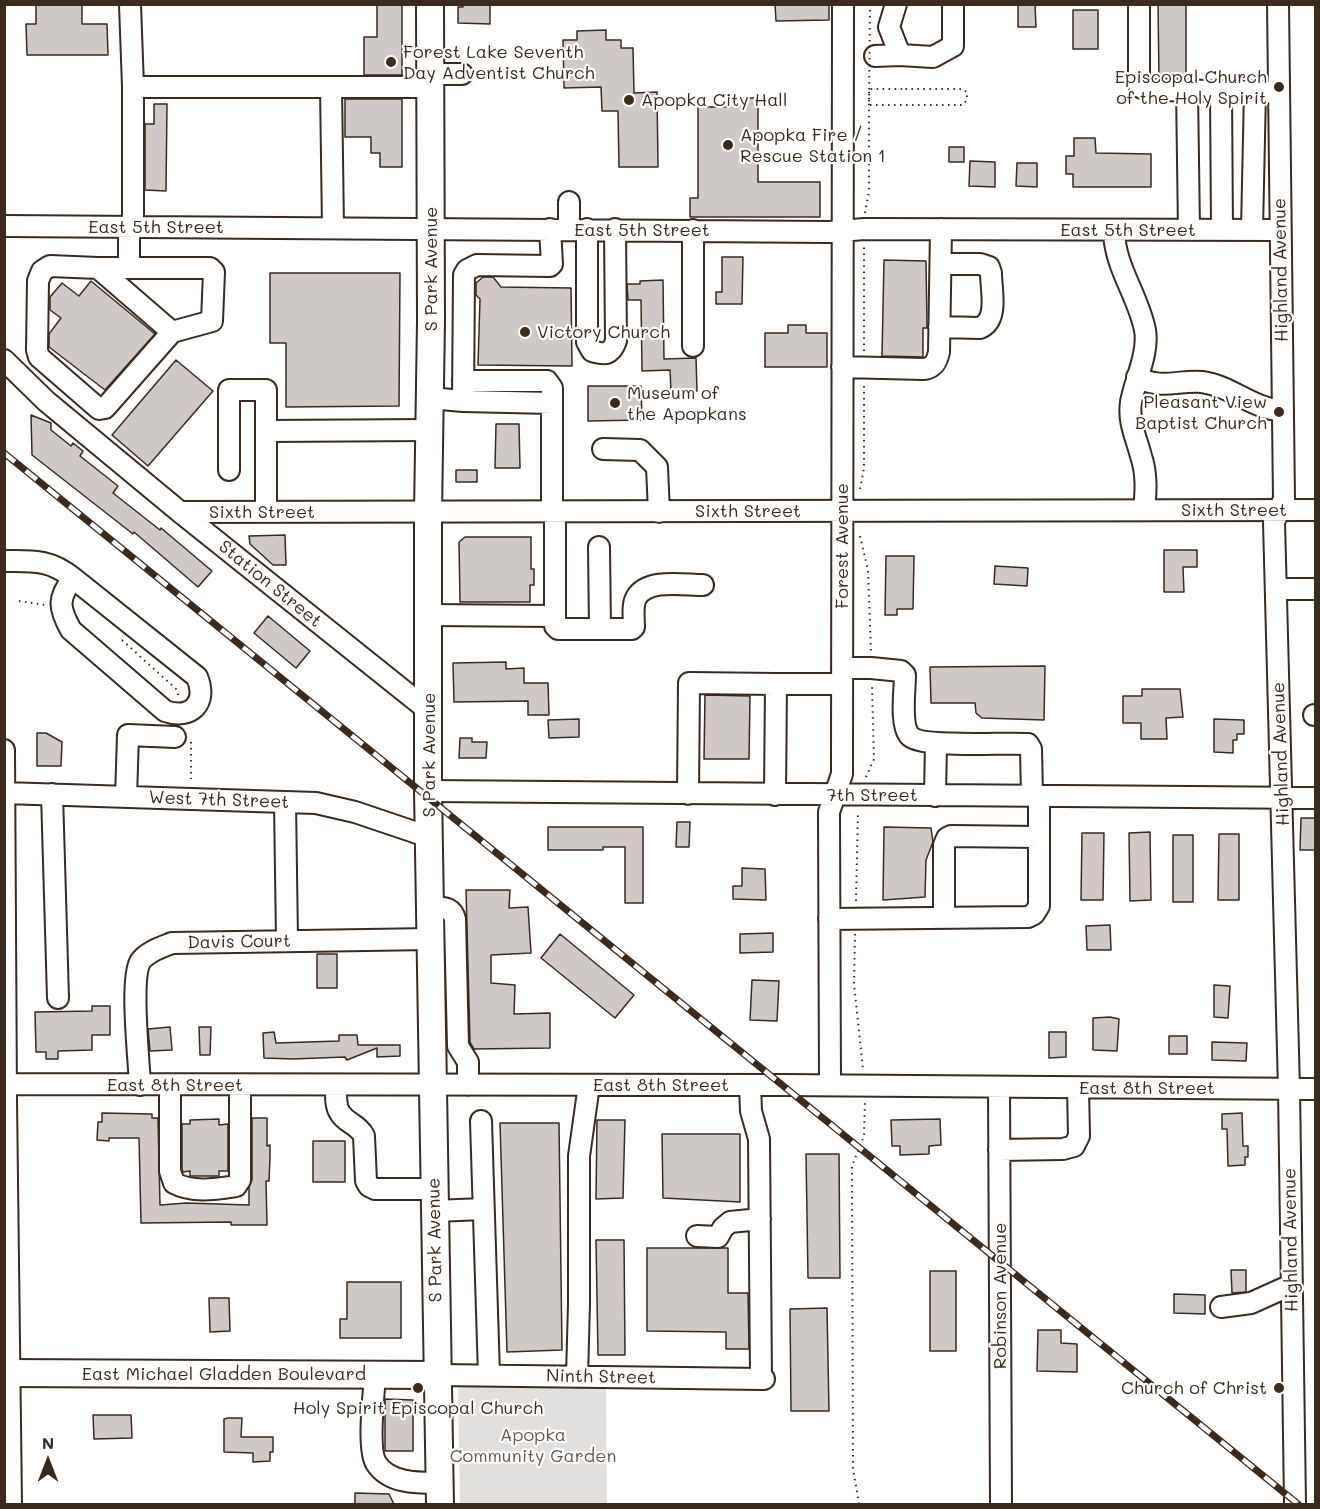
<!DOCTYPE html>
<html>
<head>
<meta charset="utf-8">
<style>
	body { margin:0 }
	#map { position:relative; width:1320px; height:1509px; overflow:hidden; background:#fff; font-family:Mali,sans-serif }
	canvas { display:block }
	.frame { position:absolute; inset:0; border:6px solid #3b2a1e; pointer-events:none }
	.north { position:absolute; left:18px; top:1431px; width:60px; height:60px; -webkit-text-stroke:4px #fff; paint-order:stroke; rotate:0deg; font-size:16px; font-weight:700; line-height:24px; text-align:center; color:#3b2a1e }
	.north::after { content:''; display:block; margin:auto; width:21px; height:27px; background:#3b2a1e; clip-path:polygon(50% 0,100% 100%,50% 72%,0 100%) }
</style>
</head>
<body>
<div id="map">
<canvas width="1320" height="1509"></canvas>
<div class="frame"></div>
<div class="north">N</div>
</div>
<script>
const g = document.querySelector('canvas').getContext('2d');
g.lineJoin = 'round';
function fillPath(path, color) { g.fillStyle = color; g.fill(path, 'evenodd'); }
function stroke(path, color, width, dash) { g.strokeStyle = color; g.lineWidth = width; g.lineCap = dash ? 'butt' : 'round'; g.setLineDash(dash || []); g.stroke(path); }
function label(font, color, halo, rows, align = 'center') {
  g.font = font + ' Mali,sans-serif'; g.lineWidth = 4.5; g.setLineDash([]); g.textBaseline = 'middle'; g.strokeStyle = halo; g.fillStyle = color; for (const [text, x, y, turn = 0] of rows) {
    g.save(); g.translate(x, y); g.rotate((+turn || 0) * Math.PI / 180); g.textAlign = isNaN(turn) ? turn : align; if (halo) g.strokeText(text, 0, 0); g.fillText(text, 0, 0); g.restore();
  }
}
const green = new Path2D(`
	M606,1386L607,1504H460L458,1387Z`);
const building = new Path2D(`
	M36,4H82V24H107L108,55H27L26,24H36Z
	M377,4H402V75H364V37H377Z
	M463,4H490V24L458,23V7H463Z
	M775,4H829V20L776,21Z
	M1018,4H1035L1036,27H1018Z
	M1158,4H1186V78H1159Z
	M1073,10H1098V49H1073Z
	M606,30V40H621V48H633L634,93L657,92L658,167H619L618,111H602L601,87L564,88L563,40H577V31Z
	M730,98H758V182H820V217H690V198H698V107H730Z
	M345,99H402V167H380V153H371V137H345Z
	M154,104H167L166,191L145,190V124H154Z
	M1074,138H1095L1096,153L1151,154V187H1073V174H1066V156H1074Z
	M949,147H964V162H949Z
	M970,161L995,162V187L969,186Z
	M1017,163H1037V187L1016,186Z
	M722,257H743L742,304H716V292H722Z
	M884,260L926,261L927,325V328H923V357L882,356Z
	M270,273H400L399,406L286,407V343H270Z
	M483,277H493L501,287L571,288L572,366L478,365L480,299L476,295V283Z
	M663,280L664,359L696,358L697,391L671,392L670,370L642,371L641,300H628L627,284H640V281Z
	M91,281L155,334L105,390L49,347V334L61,318L50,310V297L62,283L79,296Z
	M788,325H806V333H827V367H765V333H788Z
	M176,360L213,391L148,466L112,435Z
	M588,386H641L642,420L588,421Z
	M31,415L51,423V430L71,446L73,443L83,451L80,456L118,486L113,493L160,530L161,528L212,571L198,587L134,532L133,534L32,455Z
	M496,424H519L520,468H495Z
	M456,470H477V482H456Z
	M285,535L286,565H273L250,544L249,536Z
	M465,537H531V569H534V585H530V602H460L459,542Z
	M1164,550H1197V567H1183L1184,592H1164Z
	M886,556H914L913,609H897V615H885Z
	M995,566L1028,568L1027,586L994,584Z
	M268,616L310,651L296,668L254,633Z
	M506,662V669L524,668V683H548L549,715H528V701L454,702L453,663Z
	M1045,666L1044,720L982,718L976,713L975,703H931L930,667Z
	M1142,689H1180L1183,717L1166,718L1167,739H1141V723H1123V696H1142Z
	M705,695L750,696L749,759H704Z
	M579,719V737L549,738L548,720Z
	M1214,719L1244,720V734H1237V740H1233V753L1214,752Z
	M37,733H46L62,742L61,766H37Z
	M460,738H472V742H487L486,758H459Z
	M1301,818H1316V850H1300Z
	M677,822H690L689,847H676Z
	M548,827H643V903H625V847H603V850H548Z
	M884,827L931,828L933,842L926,860L925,897L883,900Z
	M1150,832L1151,900L1130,901L1129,833Z
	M1082,833H1104L1103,900H1081Z
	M1219,834H1239V900H1218Z
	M1173,835H1193V902H1173Z
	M742,868L765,869L766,900L733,899V886H742Z
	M466,890H510L509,908L528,907L531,953L491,955V983L515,985L514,1014L550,1013V1048L474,1049L470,1042Z
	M1110,925L1111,950H1087L1086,926Z
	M773,933V952L740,953V934Z
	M560,934L634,995L615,1018L541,958Z
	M317,954H337V988H317Z
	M752,980L779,981L777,1021L750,1020Z
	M1214,985L1230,986L1228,1018L1214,1017Z
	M92,1006H110V1035H92V1050L58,1051V1059H46V1052H36L35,1012L92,1011Z
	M1110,1017L1119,1019L1117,1051L1093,1050V1018Z
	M170,1027L172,1050L150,1051L148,1029Z
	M199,1027H211L210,1055H200Z
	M274,1032L276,1043L339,1041V1035H357L358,1045H400V1056L377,1057V1048L347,1060L345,1057L293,1059L264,1058L263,1033Z
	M1049,1032H1066V1057L1049,1058Z
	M1169,1036H1187V1054H1169Z
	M1212,1042L1247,1043L1246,1061L1212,1060Z
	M102,1113L152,1114V1118H158L160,1205L186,1203L249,1205V1187L252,1180V1118H267V1146L270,1145V1157L269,1181H266L267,1225H231V1222L141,1223L139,1138H109V1141L97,1140L98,1122H102Z
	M1242,1113L1243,1146H1248V1157H1245V1165L1228,1166L1227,1129H1222V1114Z
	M219,1119V1125L228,1124V1171H219V1176H190V1171L183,1172L182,1169V1124H190V1120Z
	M940,1119L941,1145L929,1146V1154L900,1155V1146H892L891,1120Z
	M597,1120H625L623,1198L596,1199Z
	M500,1123H559L562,1350L507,1352Z
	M662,1134H740V1202L663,1198Z
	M313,1141H345V1182H313Z
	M806,1154H839L840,1278H808Z
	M596,1240H624L625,1355H598Z
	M647,1248H728V1293H748L749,1349H726V1332L647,1331Z
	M1231,1270H1246V1292L1232,1293Z
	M930,1271H956V1351H930Z
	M347,1282H401V1338H340V1319H347Z
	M1174,1294L1205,1295V1314L1174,1313Z
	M209,1298H229L230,1331L210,1332Z
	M827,1308L829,1411H791L790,1309Z
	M1038,1330H1061V1343L1077,1344V1372L1037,1371Z
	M385,1399L413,1400V1451H385Z
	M93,1415H131L132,1438L94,1439Z
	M228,1418H242L241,1437H273V1452H270V1461L253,1462V1453L224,1452V1419Z
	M355,1493L389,1494L394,1504H355Z`);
const path = new Path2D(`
	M865,213L869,191V89H904
	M864,351V246
	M860,489L864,468V384
	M860,536L868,570L871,652
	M19,601L45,605
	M122,640L176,689L179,697
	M191,742V779
	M866,777L874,759L872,685
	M856,901L858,811
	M855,934L854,984L863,1069
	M859,1504L853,1468L852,1166L864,1136L865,1101`);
const minor = new Path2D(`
	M130,4L133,87V227
	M896,4L889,27L900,55L933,57L953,46V4
	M1139,4V85L1142,88L1153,90L1279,92
	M1278,4L1284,499L1274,522L1289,1089L1295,1504
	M875,56L900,55
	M431,74H462
	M133,87H431
	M331,87L333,228
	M1187,90L1189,230
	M1221,91L1222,230
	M569,202V229
	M4,226L829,232L864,229L1280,230
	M587,229V342L592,351C605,355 611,355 616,341L615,229
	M693,230V346
	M1114,230C1114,266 1138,295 1145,330C1149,353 1135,380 1131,402C1128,422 1136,437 1141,456C1147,474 1146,491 1144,510
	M1252,230L1255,91
	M50,266L98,268L172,332L105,408L99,409L39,357L37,350L38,281L42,271Z
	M98,268H210L214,272L212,321L172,332
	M129,268V227
	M939,327L980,328C999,320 991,290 991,273L989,267L980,264H941
	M4,360L46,401L180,512L429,711
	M842,367L924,369C934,368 937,361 939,352L941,229
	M1137,377C1161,390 1177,380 1202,382C1225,385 1243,400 1264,407C1270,409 1276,410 1283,411
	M463,381H547L552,388V512
	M430,398L463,401L464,275L467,270L477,265L550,266L552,264L550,229
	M463,401L551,403
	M266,431L429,430
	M603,449L640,450L657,467L659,512
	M229,470V390H266V512
	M180,512L1316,510
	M555,512V626L558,629H632L634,627C634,618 632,606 636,598C647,578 684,585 703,585
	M599,547L600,629
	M4,561C32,561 50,559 73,578L197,677C208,703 191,720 165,711L71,630C58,607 58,598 73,578
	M1276,589H1316
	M428,615L555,616
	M842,668H871L901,671L905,675C905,690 900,723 909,735C920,749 1006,742 1028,744L1031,749L1032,796
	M1314,715H1316
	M4,750L6,1099L11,1504
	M428,791L1316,798
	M4,793L316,803L355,812L429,837
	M52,794L58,998
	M688,794L689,683L776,684
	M775,795L776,684H842
	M935,796L936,743
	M126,797L128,735L175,737
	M285,802L287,941
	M430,906C442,908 452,906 455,919L458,1046L468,1062V1085
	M944,918V845L947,838L951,836L1039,837
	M829,919L1028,917L1034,914L1039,906V796
	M4,1084L781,1085L1316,1089
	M140,1085C139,1060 130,981 140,962C146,952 162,947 172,943L431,939
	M170,1085V1171L174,1183C192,1193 216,1189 236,1186L240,1180V1085
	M336,1085C336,1093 335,1106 340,1113C346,1123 359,1125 364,1136L366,1181L369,1186L375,1189H434
	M750,1085L751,1111L759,1139L761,1379
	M830,1085L829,812L842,774L843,4
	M999,1087L1001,1504
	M481,1121L489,1375
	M999,1150L1063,1149L1074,1146L1079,1136L1078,1088
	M435,1211L483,1209
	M697,1236L718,1237L723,1228L730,1222L760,1219
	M1221,1307L1251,1303L1291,1285
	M375,1375C374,1393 367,1448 376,1463C389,1484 419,1483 440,1483
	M438,1375L764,1379
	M577,1376L579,1304V1156L589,1085`);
const major = new Path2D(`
	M430,4L431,321L428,513V791L440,1504
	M4,1373L438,1375`);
const rail = new Path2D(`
	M4,453L1298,1504`);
const pathBridge = new Path2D(`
	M870,4L869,105H962L967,100V92L962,89H904`);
const markers = [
	[391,62,6,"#3b2a1e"],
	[1279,87,6,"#3b2a1e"],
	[629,100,6,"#3b2a1e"],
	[728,145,6,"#3b2a1e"],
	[525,332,6,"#3b2a1e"],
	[615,403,6,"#3b2a1e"],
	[1279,412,6,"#3b2a1e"],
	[418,1388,6,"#3b2a1e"],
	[1279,1388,6,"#3b2a1e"]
];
const poiNames = [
	["Forest Lake Seventh",403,52],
	["Day Adventist Church",403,73],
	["Episcopal Church",1267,77,"right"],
	["of the Holy Spirit",1267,98,"right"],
	["Apopka City Hall",641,100],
	["Apopka Fire /",740,135],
	["Rescue Station 1",740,156],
	["Victory Church",537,332],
	["Museum of",627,393],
	["the Apopkans",627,414],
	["Pleasant View",1267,402,"right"],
	["Baptist Church",1267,423,"right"],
	["Church of Christ",1267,1388,"right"],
	["Holy Spirit Episcopal Church",418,1408,"center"]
];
const streetNames = [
	["East 5th Street",156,227],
	["East 5th Street",642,230],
	["East 5th Street",1128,230],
	["S Park Avenue",431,269,-90],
	["Highland Avenue",1281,270,-91],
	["Sixth Street",1234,510],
	["Sixth Street",748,511],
	["Sixth Street",262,512],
	["Forest Avenue",842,546,-90],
	["Station Street",270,584,39],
	["Highland Avenue",1281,754,-92],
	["S Park Avenue",429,755,-90],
	["7th Street",872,795],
	["West 7th Street",219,800,2],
	["Davis Court",239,942,-1],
	["East 8th Street",175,1085],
	["East 8th Street",661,1085],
	["East 8th Street",1147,1088],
	["S Park Avenue",435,1240,-91],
	["Highland Avenue",1291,1240,-91],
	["Robinson Avenue",1000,1296,-90],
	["East Michael Gladden Boulevard",224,1374],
	["Ninth Street",601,1377,1]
];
const parkNames = [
	["Apopka",533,1435],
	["Community Garden",533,1456]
];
fillPath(green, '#e2e0de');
fillPath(building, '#cfcac7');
stroke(building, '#3b2a1e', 1.5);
stroke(minor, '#3b2a1e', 24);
stroke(major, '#3b2a1e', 30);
stroke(path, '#3b2a1e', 2, [1.5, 4.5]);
stroke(minor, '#fff', 20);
stroke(major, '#fff', 26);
stroke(rail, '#3b2a1e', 7);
stroke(rail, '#fff', 4.5, [14]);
stroke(pathBridge, '#3b2a1e', 2, [1.5, 4.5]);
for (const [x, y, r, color] of markers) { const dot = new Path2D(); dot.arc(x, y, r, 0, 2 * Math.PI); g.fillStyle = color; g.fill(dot); stroke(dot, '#fff', 2); }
label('18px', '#3b2a1e', '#fff', poiNames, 'left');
label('18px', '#3b2a1e', '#fff', streetNames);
label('18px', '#65584e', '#fff', parkNames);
</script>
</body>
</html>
